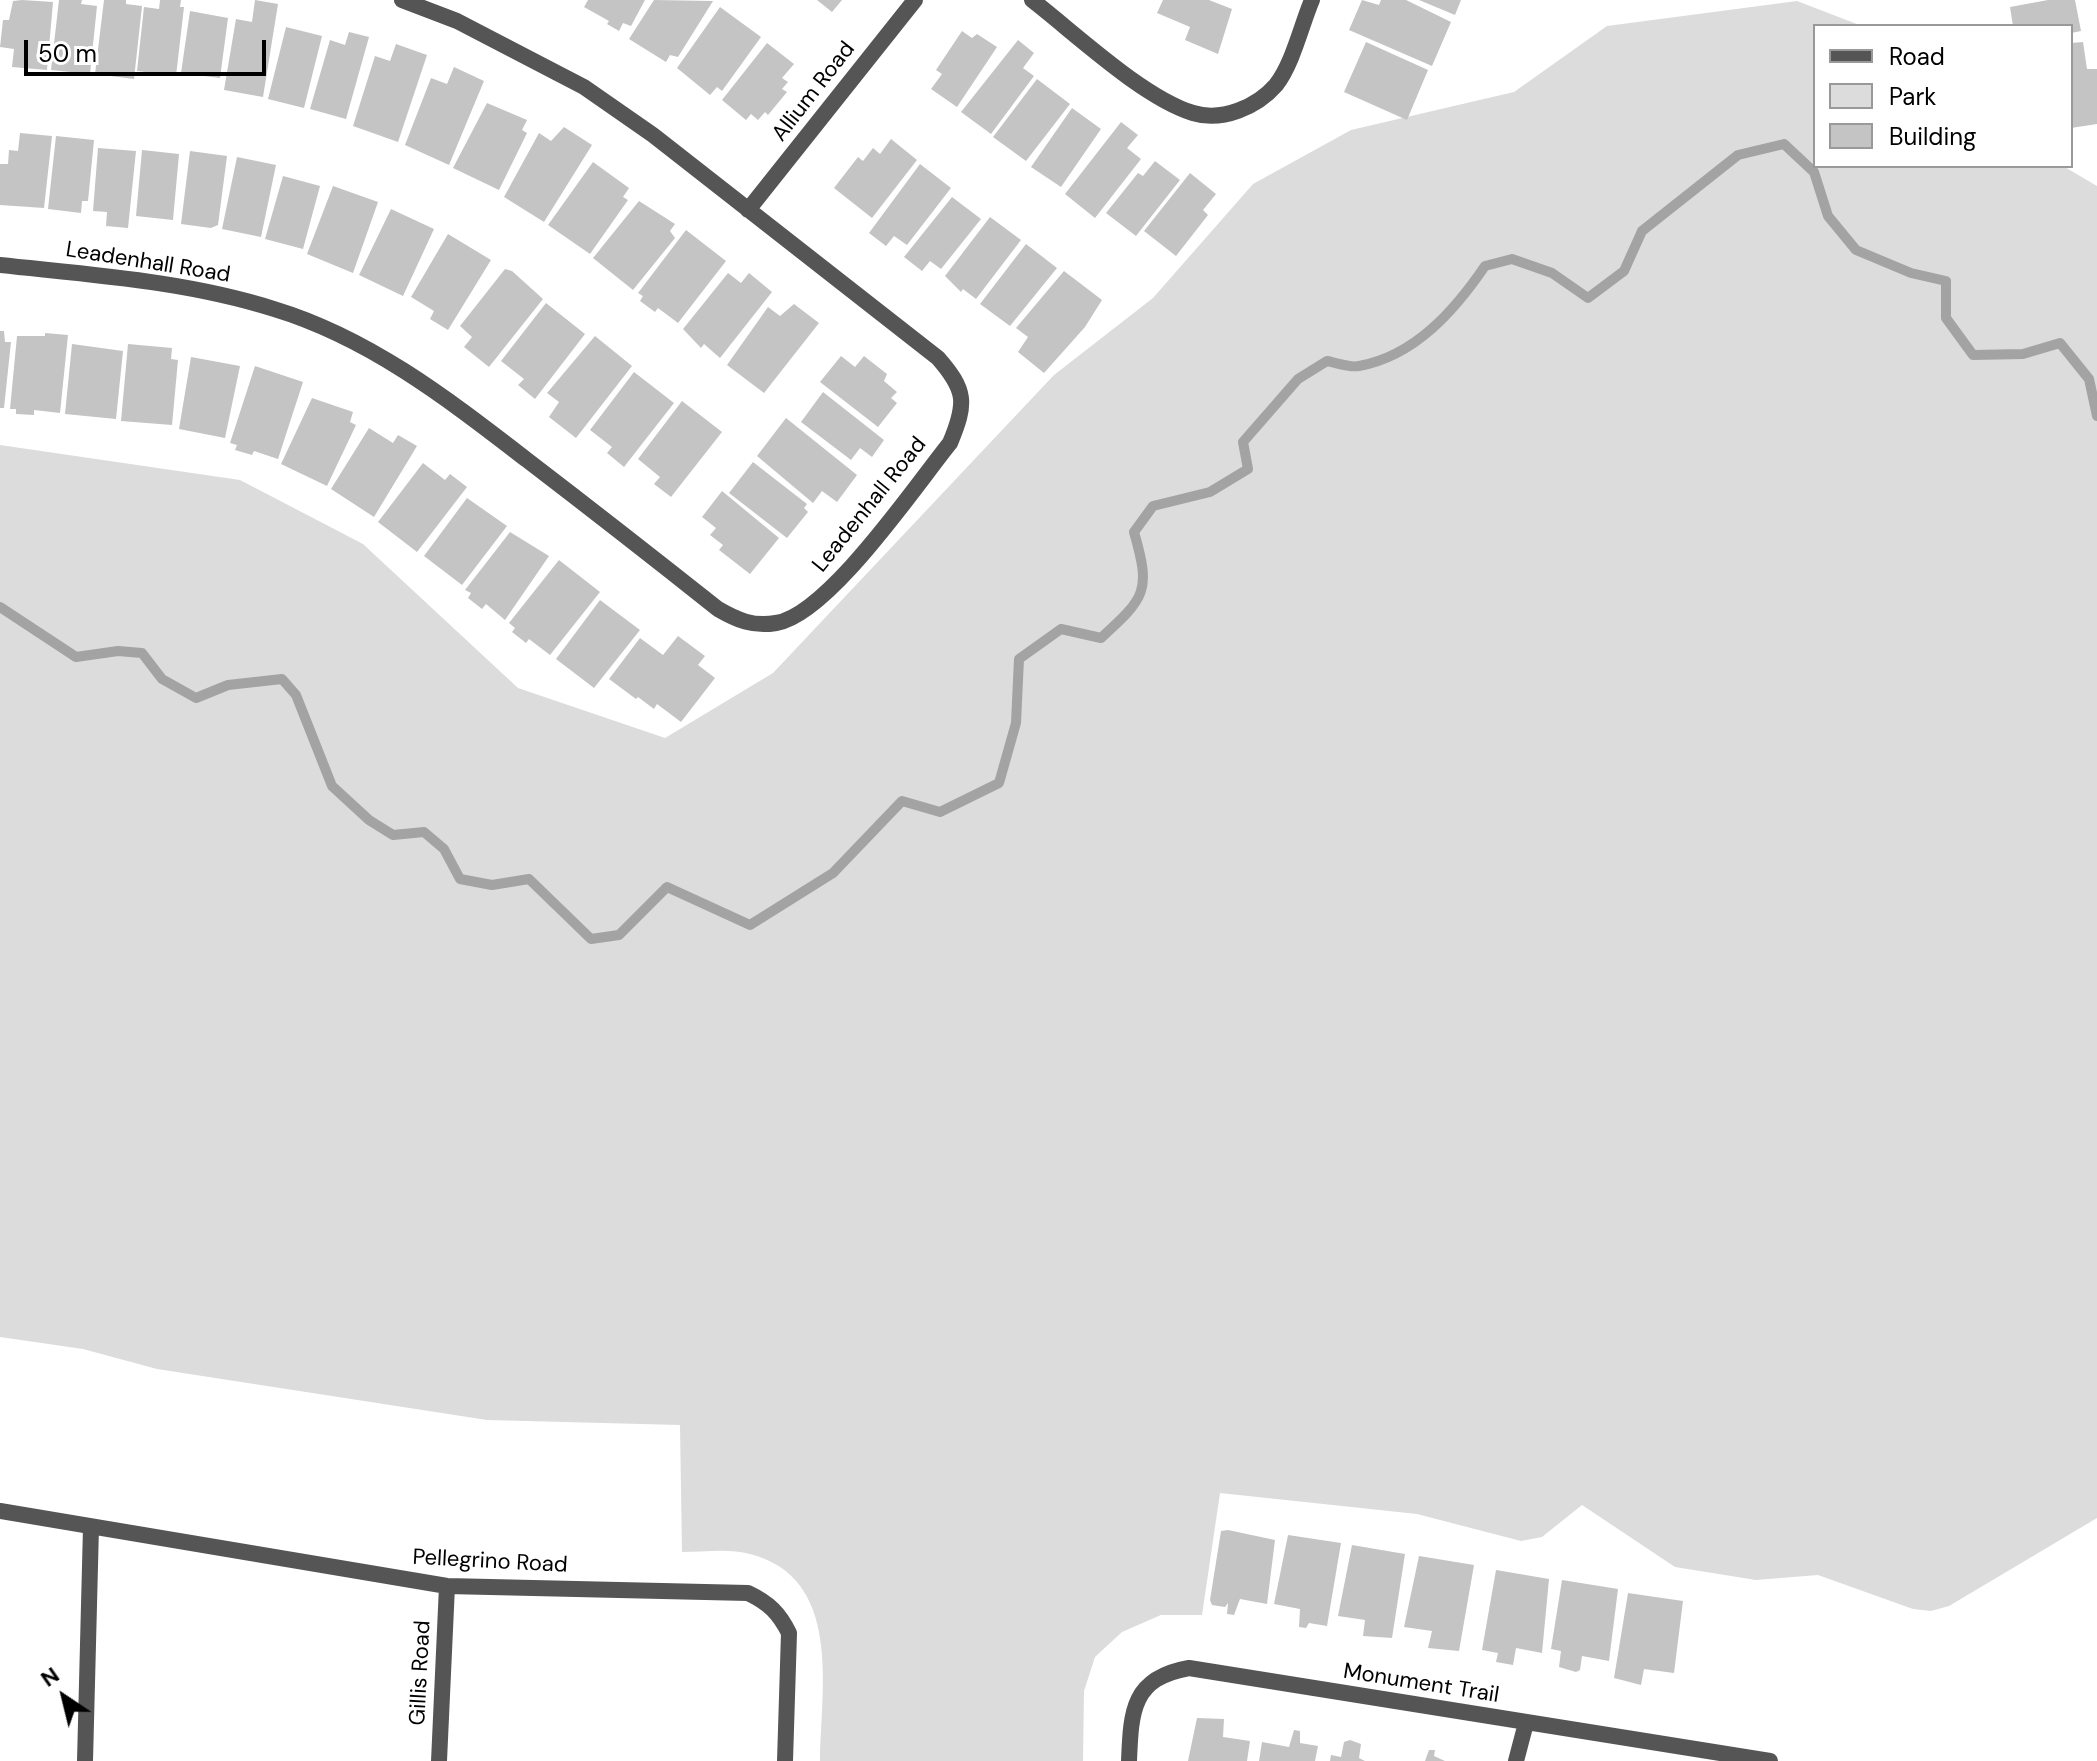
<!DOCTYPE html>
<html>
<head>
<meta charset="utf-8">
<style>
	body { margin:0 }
	#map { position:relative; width:2097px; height:1761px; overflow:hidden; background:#fff; font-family:"DM Sans",sans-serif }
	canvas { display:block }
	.legend { position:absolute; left:1813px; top:24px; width:260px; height:144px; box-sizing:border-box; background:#fff; border:2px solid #999; margin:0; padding:10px 14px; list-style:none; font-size:24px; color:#000 }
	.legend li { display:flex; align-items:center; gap:16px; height:40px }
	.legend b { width:40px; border:2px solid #999 }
	.north { position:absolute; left:24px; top:1657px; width:80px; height:80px; -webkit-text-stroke:6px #fff; paint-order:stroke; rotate:325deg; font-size:22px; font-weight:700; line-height:32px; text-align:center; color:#000 }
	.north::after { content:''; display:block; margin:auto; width:28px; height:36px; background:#000; clip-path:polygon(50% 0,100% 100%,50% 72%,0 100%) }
	.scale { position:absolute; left:24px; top:40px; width:242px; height:36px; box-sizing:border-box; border:4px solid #000; border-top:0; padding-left:10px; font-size:24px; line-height:28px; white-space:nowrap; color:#000; -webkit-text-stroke:6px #fff; paint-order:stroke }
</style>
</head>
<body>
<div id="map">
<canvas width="2097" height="1761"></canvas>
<ul class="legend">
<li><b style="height:10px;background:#555"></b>Road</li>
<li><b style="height:22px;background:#dcdcdc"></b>Park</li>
<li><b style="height:22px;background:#c4c4c4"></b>Building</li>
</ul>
<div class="north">N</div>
<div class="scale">50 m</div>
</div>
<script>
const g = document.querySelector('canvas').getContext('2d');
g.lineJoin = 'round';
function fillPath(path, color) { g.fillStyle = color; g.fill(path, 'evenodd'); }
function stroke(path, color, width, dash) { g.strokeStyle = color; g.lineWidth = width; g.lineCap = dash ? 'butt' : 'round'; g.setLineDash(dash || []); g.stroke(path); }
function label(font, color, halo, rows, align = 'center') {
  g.font = font + ' "DM Sans",sans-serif'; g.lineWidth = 6; g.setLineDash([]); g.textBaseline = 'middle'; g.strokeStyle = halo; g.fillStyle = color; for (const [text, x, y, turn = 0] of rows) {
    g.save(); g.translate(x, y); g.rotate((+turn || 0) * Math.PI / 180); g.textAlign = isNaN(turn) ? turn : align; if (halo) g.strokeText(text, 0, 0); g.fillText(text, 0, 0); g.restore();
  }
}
const green = new Path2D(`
	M1797,1L1862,26H1815V166H2063L2097,186V1518L1949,1606L1931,1611L1913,1609L1818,1575L1756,1580L1675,1567L1582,1505L1542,1537L1521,1541L1417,1514L1220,1493L1202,1615H1161L1122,1632L1095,1657L1084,1691L1083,1761H820C821,1688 843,1578 750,1554C729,1548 703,1552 682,1552L680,1425L487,1420L157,1369L83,1349L0,1337V445L240,480L363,544L518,688L665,738L773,673L1054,375L1153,298L1253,184L1351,130L1514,92L1607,26Z`);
const stream = new Path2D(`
	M0,607L76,657L118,651L142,653L162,679L196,698L228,685L282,679L296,695L332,786L369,820L393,835L424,832L444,849L460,879L492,885L529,879L591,939L619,935L667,887L750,925L833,873L902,801L940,812L999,783L1016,723L1019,659L1061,629L1101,638C1146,597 1151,591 1134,532L1153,506L1210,492L1248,469L1243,442L1298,379L1327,361C1337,363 1350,368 1359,366C1415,356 1455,310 1485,266L1512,259L1552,273L1588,298L1624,271L1642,231L1738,155L1784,144L1814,172L1828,216L1856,250L1911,273L1946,281V318L1973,355L2023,354L2060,343L2089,379L2097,416`);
const building = new Path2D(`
	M22,0L53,2L47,70L12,67L14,49L0,47L3,20H9L13,1Z
	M59,0H82L81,4L97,6L90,74L51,70Z
	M104,0H126V4L142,6L134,79L95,74Z
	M160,0H181L180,7H184L176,76L137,71L144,7L159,9Z
	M255,0L278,4L263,97L224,90L236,19L252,22Z
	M588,0H645L631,26L623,23L619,31L607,24L609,21L584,7Z
	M654,0L713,1L678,57L670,55L666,62L629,39Z
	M817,0H842L832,12Z
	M1163,0H1209L1232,9L1218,54L1185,40L1190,27L1157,13Z
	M1362,0L1379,5L1381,0H1406L1451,22L1432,66L1349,30Z
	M1419,0H1461L1455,15Z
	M2048,0H2075L2081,31L2071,33V26H2013L2010,7Z
	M720,7L761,37L722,91L717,87L710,95L677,68Z
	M190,11L228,18L220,78L181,73Z
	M286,27L322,36L304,108L268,99Z
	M962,31L972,38L977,34L997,47L957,107L931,89L942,74L936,70Z
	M349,32L369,37L346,119L310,109L330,40L345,45Z
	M1018,40L1034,53L1023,68L1034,76L991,134L961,112Z
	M1366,42L1428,70L1407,120L1344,92Z
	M2083,42L2087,69H2097V124L2071,128V43Z
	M767,43L794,64L782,78L788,82L782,89L787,92L768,115L765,112L758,120L751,114L746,120L722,100Z
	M396,44L427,55L398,142L353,126L375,56L390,61Z
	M454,67L484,81L449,165L405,145L431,78L447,84Z
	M1037,79L1070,104L1026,161L993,137Z
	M487,103L527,120L522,130L527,133L499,190L453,168Z
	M1072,108L1101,129L1061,187L1031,167Z
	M1121,122L1138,135L1127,148L1141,159L1095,218L1065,194Z
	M564,127L592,145L544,222L504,197L539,133L551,141Z
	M20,133L52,136L44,208L0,205V164H8L9,150L18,151Z
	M56,136L94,140L88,201H82L81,213L48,209Z
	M891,139L917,160L872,218L834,188L858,157L863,161L873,148L880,154Z
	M98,148L136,151L128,228L106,226L107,212L93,211Z
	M142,150L179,154L173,220L136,216Z
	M190,151L227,156L218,225L211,228L181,224Z
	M237,157L276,165L261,237L222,229Z
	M1155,161L1180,180L1136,236L1106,213L1138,173L1143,176Z
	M593,162L629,188L623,197L628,200L590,254L548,225Z
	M920,164L951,188L907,245L894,236L886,246L869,233Z
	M1190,173L1216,194L1203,210L1208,215L1176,256L1144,231Z
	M283,176L320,186L303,249L265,239Z
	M333,186L378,202L353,273L307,254Z
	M952,197L981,219L941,269L930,261L922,271L904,257Z
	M639,201L675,224L670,231L675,238L633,290L593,258Z
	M391,209L434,229L403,296L359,275Z
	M990,217L1021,240L976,299L963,289L961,292L945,276Z
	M686,230L726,261L678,323L658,308L655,312L640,301L643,296L638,293Z
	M448,234L491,260L448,330L430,319L434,311L411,297Z
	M1026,244L1057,268L1010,326L980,304Z
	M505,269L512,271L543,299L489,367L464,347L472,337L460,326Z
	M1064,271L1102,300L1085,327L1044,373L1018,352L1028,337L1016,328Z
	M728,273L741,283L749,273L772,292L720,358L704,344L701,348L683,329Z
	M546,303L585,334L535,399L518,385L524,379L501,361Z
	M794,304L819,323L764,393L727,365L768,307L780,316Z
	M0,331H4L5,342H11L4,408H0Z
	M45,333L68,335L60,413L34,410V415L16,414V409H10L17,336H45Z
	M595,336L632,366L576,438L549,417L559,402L547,393Z
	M72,344L123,351L116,419L65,414Z
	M128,344L172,348L171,359L178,360L172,425L121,421Z
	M841,356L855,367L864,356L887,374L884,381L897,392L891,398L897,403L878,427L820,382Z
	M191,357L240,366L225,438L179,429Z
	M255,366L303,382L278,459L254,451L252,455L235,450L237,445L230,443Z
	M634,372L674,403L624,467L607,453L612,447L590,430Z
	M823,392L884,440L872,457L860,448L851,460L801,422Z
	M312,398L353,412L350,422L356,425L327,486L281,464Z
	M682,401L722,432L671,497L654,484L660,477L638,459Z
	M786,418L857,475L837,502L822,491L813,503L757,456Z
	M369,428L393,443L398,435L417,446L374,517L331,489Z
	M753,462L807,504L804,508L808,512L787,538L729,493Z
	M423,463L445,480L450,474L467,487L417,552L378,522Z
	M722,491L779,538L750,574L719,550L723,545L710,535L716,528L702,517Z
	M467,498L507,526L462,585L424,556Z
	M510,532L549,556L505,620L486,604L482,609L468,598L471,593L465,590Z
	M559,560L600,592L550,655L529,639L526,643L512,632L515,628L509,623Z
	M600,600L640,630L594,688L556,659Z
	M678,636L705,656L698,665L715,678L681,722L657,704L654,709L638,697L636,699L609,679L640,638L663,655Z
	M1228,1530L1275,1540L1267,1604L1240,1599L1234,1615L1227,1614L1228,1603L1225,1607L1212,1605L1210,1600L1221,1531Z
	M1288,1535L1341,1543L1327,1626L1309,1623L1306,1628L1299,1627L1300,1609L1274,1604Z
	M1352,1545L1405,1554L1392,1638L1363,1636L1365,1620L1338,1616Z
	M1419,1556L1474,1565L1459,1651L1428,1648L1432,1631L1404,1627Z
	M1496,1570L1549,1579L1542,1653L1516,1648L1513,1665L1496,1662L1498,1653L1482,1650Z
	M1562,1580L1618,1589L1609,1661L1582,1656L1580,1670L1576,1672L1559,1667L1561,1651L1551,1649Z
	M1628,1593L1683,1601L1674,1673L1644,1669L1641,1685L1614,1678Z
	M1197,1718L1224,1719L1223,1737L1250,1741L1247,1761H1188Z
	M1294,1730L1300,1731V1743L1318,1746L1315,1761H1259L1262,1742L1289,1747Z
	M1350,1740L1361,1744L1359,1758L1365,1761H1330L1331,1755L1341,1757L1344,1742Z
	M1429,1750H1435L1434,1756L1445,1761H1425Z`);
const street = new Path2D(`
	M1032,0C1076,34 1142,97 1193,113C1222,122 1257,107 1276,85C1293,63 1301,26 1312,0
	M748,210L915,0
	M0,265C92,275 186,281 274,309C370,338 449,400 527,460C591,509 655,559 718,609C737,620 753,627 776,623C828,615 916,485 950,443C967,403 966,390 938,358L653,135L584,87L457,21L402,0
	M0,1511L447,1586L748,1593C769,1603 779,1613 789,1633L785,1761
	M85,1761L91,1527
	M439,1761L447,1586
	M1129,1761C1131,1711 1132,1678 1189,1668L1770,1761
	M1516,1761L1526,1723`);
const streetNames = [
	["Allium Road",814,92,-52],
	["Leadenhall Road",148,263,9],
	["Leadenhall Road",870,505,-51],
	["Pellegrino Road",490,1562,3],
	["Gillis Road",421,1673,-87],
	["Monument Trail",1421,1684,9]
];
fillPath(green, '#dcdcdc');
stroke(stream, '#a3a3a3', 10);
fillPath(building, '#c4c4c4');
stroke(street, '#555', 16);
label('22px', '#000', '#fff', streetNames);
</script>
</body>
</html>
